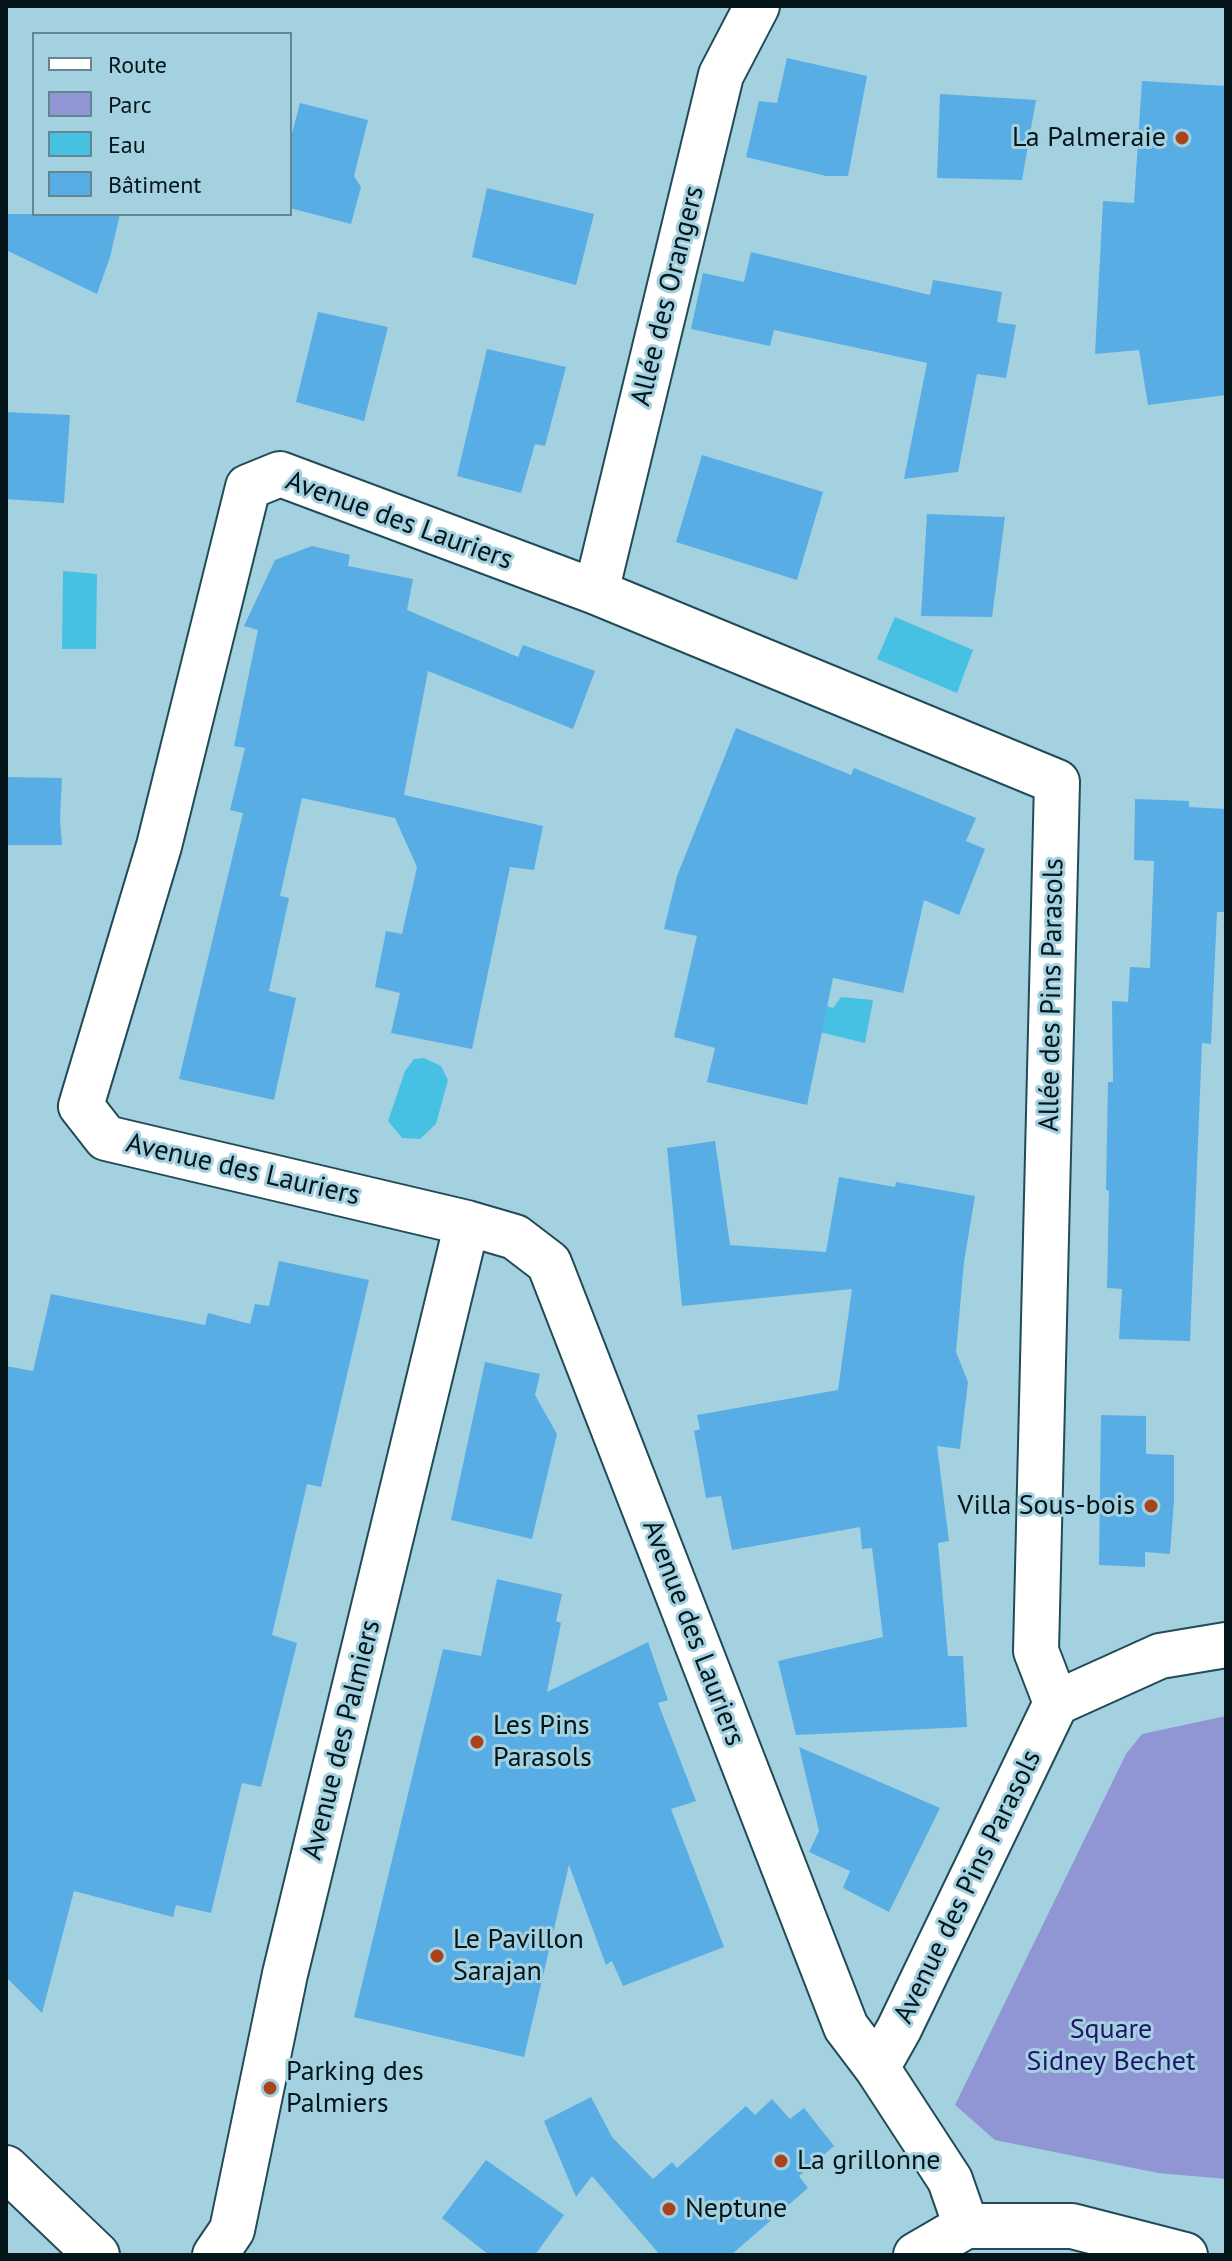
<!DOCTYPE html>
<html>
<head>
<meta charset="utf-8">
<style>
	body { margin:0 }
	#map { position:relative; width:1232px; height:2261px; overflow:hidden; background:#a4d1e0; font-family:"PT Sans",sans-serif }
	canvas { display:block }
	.frame { position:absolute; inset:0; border:8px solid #05161b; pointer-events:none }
	.legend { position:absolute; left:32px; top:32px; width:260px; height:184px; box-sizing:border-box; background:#a4d1e0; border:2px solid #648691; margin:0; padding:10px 14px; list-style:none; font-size:24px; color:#05161b }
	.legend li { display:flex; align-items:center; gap:16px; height:40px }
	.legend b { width:40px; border:2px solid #648691 }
</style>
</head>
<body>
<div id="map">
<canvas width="1232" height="2261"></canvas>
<div class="frame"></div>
<ul class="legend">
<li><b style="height:10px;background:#fff"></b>Route</li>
<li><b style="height:22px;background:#9095d4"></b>Parc</li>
<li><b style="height:22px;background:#46c0e3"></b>Eau</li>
<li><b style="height:22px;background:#58ade5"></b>Bâtiment</li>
</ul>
</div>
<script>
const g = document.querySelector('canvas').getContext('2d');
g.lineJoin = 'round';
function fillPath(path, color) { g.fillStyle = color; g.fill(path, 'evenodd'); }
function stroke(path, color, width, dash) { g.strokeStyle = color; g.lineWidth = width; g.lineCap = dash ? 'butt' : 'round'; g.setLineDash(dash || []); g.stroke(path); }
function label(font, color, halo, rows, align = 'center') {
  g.font = font + ' "PT Sans",sans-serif'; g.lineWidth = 6; g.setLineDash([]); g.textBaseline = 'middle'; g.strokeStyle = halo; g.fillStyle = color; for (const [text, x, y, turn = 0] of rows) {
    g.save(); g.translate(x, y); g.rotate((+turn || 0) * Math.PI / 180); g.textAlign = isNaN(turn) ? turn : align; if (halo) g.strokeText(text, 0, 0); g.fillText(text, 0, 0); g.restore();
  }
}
const green = new Path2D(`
	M1226,1716V2179L1158,2173L995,2140L955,2105L1126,1754L1142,1734Z`);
const water = new Path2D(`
	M63,571L97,574L96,649H62Z
	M895,617L973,650L957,693L877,659Z
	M841,997L873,1000L865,1043L799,1027L805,998L833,1008Z
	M424,1058L441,1066L448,1080L436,1124L420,1139L402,1138L388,1121L405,1071L414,1059Z`);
const building = new Path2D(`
	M787,58L867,76L848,176H826L746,157L759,101L777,103Z
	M1142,81L1226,86V395L1148,405L1139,350L1095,354L1103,201L1134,203Z
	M940,94L1036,100L1022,180L937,178Z
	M300,103L368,120L354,176L361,187L351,224L290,208V141Z
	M487,188L594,214L576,285L472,257Z
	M6,214H120L110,257L97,294L6,250Z
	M751,252L930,295L933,280L1002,292L997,322L1016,325L1006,378L977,374L958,472L904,479L927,363L774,330L770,346L691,329L703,273L744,282Z
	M318,312L388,327L364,421L296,402Z
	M487,349L566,367L545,446L535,444L521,493L457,476Z
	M6,412L70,415L64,503L6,499Z
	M702,455L823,492L797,580L676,542Z
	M927,514L1005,517L992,617L921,616Z
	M312,546L350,555L348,566L413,579L407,610L518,657L523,645L595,671L573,729L428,671L404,795L543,826L534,870L510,867L472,1049L391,1033L400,993L375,987L386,931L402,934L417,867L395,818L302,798L280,896L289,898L269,991L296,998L274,1100L179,1079L243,813L230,810L245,748L234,746L258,630L244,626L275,560Z
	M736,728L851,775L854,768L976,818L966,841L985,849L959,915L924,900L903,993L833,978L807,1105L707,1082L715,1048L674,1037L697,936L664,929L677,876Z
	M6,777L62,778L60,820L62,845H6Z
	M1135,799L1189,801V807L1226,809V912H1217L1211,1044L1202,1043L1190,1341L1119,1339L1122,1289L1107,1288L1109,1191L1106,1190L1108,1082H1113L1112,1001L1128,1002L1130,967L1150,968L1154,861L1134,860Z
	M715,1141L730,1245L826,1252L839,1177L895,1187L896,1182L975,1196L964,1262L956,1352L968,1382L960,1449L937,1446L949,1541L938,1543L948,1656H963L967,1727L796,1735L778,1661L883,1637L872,1548L862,1549L860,1527L732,1550L721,1496L706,1498L694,1431L700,1429L697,1415L838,1390L852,1289L682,1306L667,1148Z
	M279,1261L369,1280L321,1487L307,1484L272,1635L297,1643L261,1787L242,1783L211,1913L176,1905L173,1917L74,1891L42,2013L6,1977V1366L33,1371L51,1294L205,1325L208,1313L250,1324L255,1304L269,1306Z
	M485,1362L540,1374L535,1395L557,1434L532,1539L451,1520Z
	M1101,1415L1146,1416V1454L1174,1455V1501L1170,1554L1145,1552V1567L1099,1565Z
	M497,1579L562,1594L556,1621L561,1623L547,1692L648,1642L668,1700L658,1703L696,1801L671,1809L724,1947L623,1986L612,1961L606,1965L569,1865L524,2057L354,2017L443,1649L481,1656Z
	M799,1747L940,1808L889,1912L843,1888L850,1871L809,1852L819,1831Z
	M591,2097L612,2137L653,2179L672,2162L677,2168L746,2106L755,2115L772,2099L790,2119L804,2108L834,2146L799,2176L808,2188L731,2255H660L592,2176L576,2197L544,2121Z
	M486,2160L564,2215L535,2255H489L442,2218Z`);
const minor = new Path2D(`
	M596,592L721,75L757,6
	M877,2068L846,2027L549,1263L515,1237L467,1223L106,1138L81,1106L159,846L248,487L280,474L596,592L1057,782L1036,1651L1056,1703
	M966,2226L950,2180L877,2068L899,2029L1056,1703L1160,1656L1226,1645
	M215,2255L232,2230L285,1974L467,1223
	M916,2255L966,2226H1072L1185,2255`);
const major = new Path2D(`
	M6,2168L97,2255`);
const markers = [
	[1182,138,8,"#a9431b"],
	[1151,1506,8,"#a9431b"],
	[477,1742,8,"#a9431b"],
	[437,1956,8,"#a9431b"],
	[270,2088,8,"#a9431b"],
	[781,2161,8,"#a9431b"],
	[669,2209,8,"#a9431b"]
];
const poiNames = [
	["La Palmeraie",1166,138,"right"],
	["Villa Sous-bois",1135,1506,"right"],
	["Les Pins",493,1726],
	["Parasols",493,1758],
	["Le Pavillon",453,1940],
	["Sarajan",453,1972],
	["Parking des",286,2072],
	["Palmiers",286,2104],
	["La grillonne",797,2161],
	["Neptune",685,2209]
];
const streetNames = [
	["Allée des Orangers",668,296,-76],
	["Avenue des Lauriers",399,521,20],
	["Allée des Pins Parasols",1052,995,-89],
	["Avenue des Lauriers",243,1170,13],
	["Avenue des Lauriers",693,1633,69],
	["Avenue des Palmiers",342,1740,-76],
	["Avenue des Pins Parasols",968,1887,-64]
];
const parkNames = [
	["Square",1111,2030],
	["Sidney Bechet",1111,2062]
];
fillPath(green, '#9095d4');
fillPath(water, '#46c0e3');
fillPath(building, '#58ade5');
stroke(minor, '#204b57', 48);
stroke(major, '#204b57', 48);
stroke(minor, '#fff', 44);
stroke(major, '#fff', 44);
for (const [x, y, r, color] of markers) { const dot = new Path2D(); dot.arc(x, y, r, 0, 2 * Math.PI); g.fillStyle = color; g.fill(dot); stroke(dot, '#a4d1e0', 3); }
label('28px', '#05161b', '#a4d1e0', poiNames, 'left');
label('28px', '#05161b', '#a4d1e0', streetNames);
label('28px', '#23116e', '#a4d1e0', parkNames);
</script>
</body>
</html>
